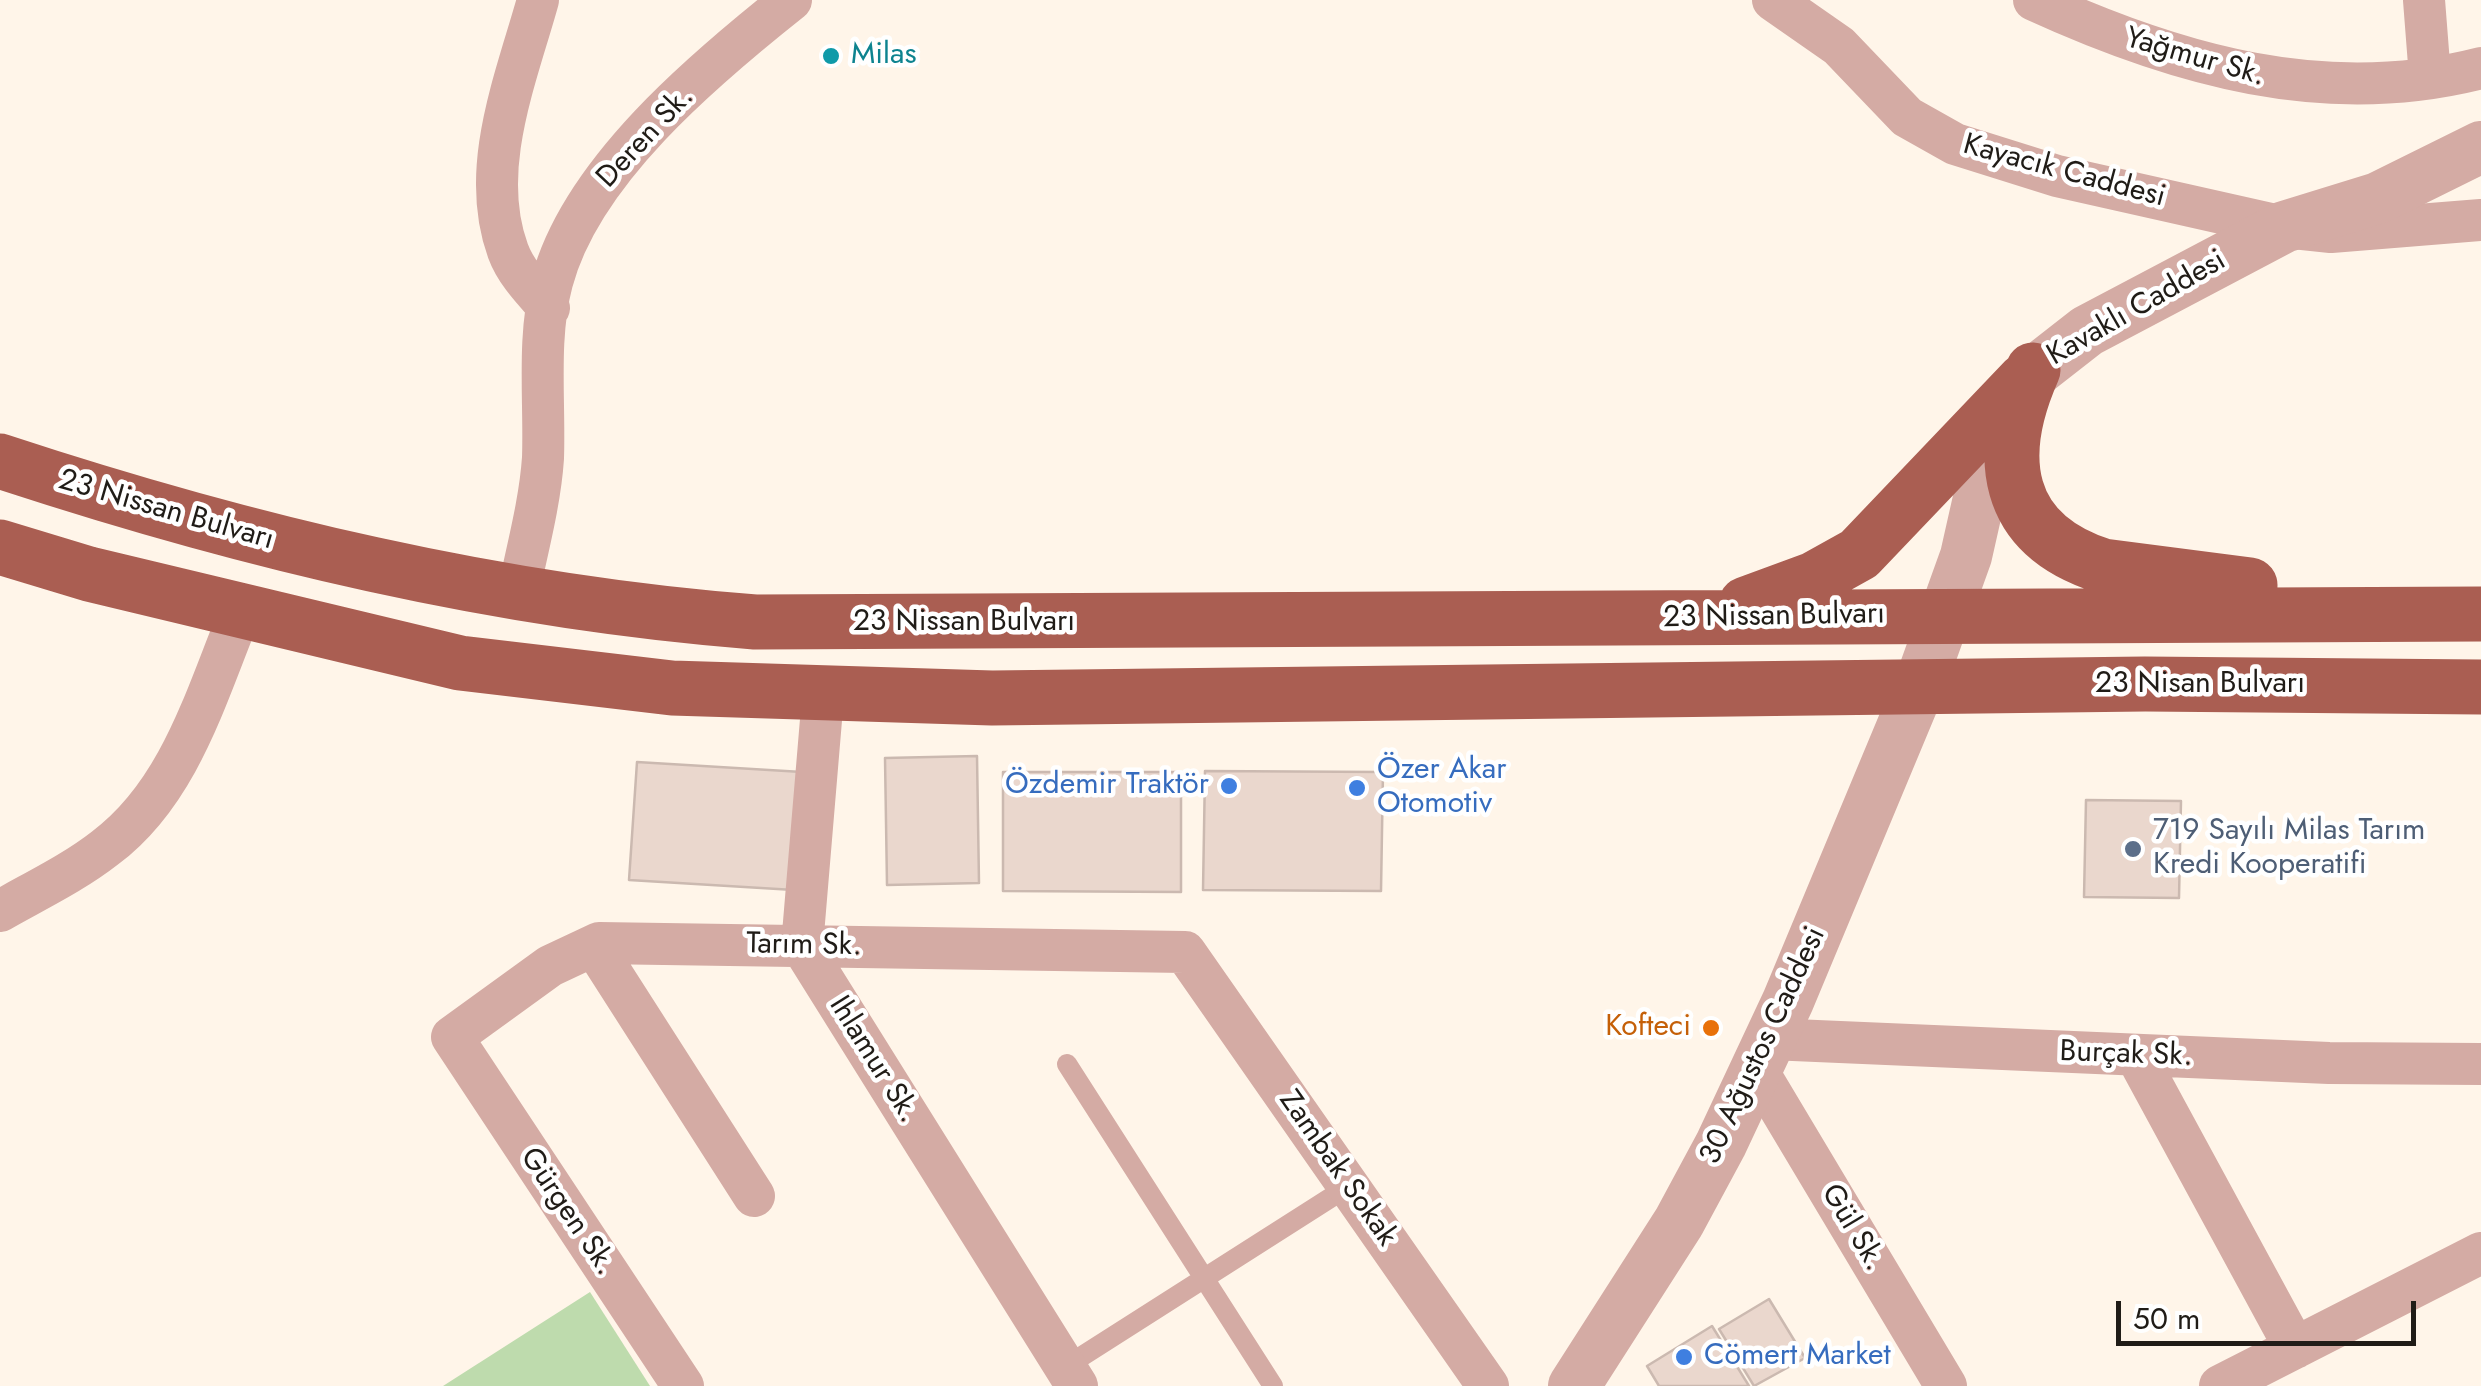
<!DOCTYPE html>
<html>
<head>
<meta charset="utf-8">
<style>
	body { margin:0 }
	#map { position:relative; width:2481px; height:1386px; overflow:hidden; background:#fff5e9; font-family:Jost,sans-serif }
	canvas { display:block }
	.scale { position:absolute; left:2116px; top:1301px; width:300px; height:45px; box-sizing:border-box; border:5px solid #201c17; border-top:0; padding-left:12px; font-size:30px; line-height:35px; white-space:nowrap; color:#201c17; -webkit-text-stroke:8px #fff; paint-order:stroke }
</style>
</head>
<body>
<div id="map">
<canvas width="2481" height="1386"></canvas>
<div class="scale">50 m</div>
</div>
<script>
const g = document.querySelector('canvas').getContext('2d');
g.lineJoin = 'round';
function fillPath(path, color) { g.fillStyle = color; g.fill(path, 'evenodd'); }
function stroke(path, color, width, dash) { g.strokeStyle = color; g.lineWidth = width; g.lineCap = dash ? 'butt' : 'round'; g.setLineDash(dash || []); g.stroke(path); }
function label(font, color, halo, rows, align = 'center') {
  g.font = font + ' Jost,sans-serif'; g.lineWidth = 9; g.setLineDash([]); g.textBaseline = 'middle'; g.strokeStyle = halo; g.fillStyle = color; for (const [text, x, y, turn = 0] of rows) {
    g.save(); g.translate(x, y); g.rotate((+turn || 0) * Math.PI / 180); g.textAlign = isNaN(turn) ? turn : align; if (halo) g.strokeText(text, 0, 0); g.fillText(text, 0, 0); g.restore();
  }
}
const green = new Path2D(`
	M590,1292L650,1386H443Z`);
const building = new Path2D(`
	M977,756L979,883L887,885L885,758Z
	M637,762L802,772L794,890L629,880Z
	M1205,771L1383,772L1381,891L1203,890Z
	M1003,772H1181V892L1003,891Z
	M2086,800L2181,801L2179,898L2084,897Z
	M1769,1299L1805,1358L1754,1386L1719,1329Z
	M1712,1326L1749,1386H1659L1647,1366Z`);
const service = new Path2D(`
	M1067,1064L1273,1386
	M1065,1367L1349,1186`);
const minor = new Path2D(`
	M538,0C516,79 478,169 508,251C516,273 534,291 549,308
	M1773,0L1839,46L1907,117L1955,144L2057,176L2284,227L2331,232L2481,220
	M2034,0C2176,65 2325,108 2481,68
	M2424,0L2430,77
	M518,594C527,550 540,503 543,458C545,401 537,338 552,282C581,172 704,69 791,0
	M823,696L802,946L1077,1386
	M0,911C35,891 73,873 105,848C180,792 206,695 240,613
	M594,946L754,1196
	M1770,1039L2329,1063L2481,1064
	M2136,1055L2295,1348
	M1757,1070L1946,1386
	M683,1386L452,1037L550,966L599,943L1185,952L1488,1386
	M2220,1386L2481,1253`);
const tertiary = new Path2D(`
	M1574,1386L1679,1222L1721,1144L1788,1001L1919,687L1966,556L1991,445L2023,381L2087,331L2284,227L2378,198L2481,147`);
const trunk = new Path2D(`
	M2033,370C1995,456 2003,534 2103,566L2250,585
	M0,461C246,542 497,602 755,622L2481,614
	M0,547L89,574L460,663L672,688L992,698L2145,684L2481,687
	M1746,604L1814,579L1859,554L2025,380`);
const markers = [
	[831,56,10,"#0f9aa8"],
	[1229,786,10,"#3f7fe0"],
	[1357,788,10,"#3f7fe0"],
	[2133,849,10,"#5c6f8a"],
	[1711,1028,10,"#e8710a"],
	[1684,1357,10,"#3f7fe0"]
];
const cultureNames = [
	["Milas",851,56]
];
const streetNames = [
	["Yağmur Sk.",2195,58,16],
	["Deren Sk.",646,138,-47],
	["Kayacık Caddesi",2064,172,15],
	["Kavaklı Caddesi",2137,309,-30],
	["23 Nissan Bulvarı",166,511,16],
	["23 Nissan Bulvarı",1774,617,-1],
	["23 Nissan Bulvarı",964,623],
	["23 Nisan Bulvarı",2200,685],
	["Tarım Sk.",804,946,1],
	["30 Ağustos Caddesi",1764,1046,-65],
	["Burçak Sk.",2126,1055,2],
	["Ihlamur Sk.",873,1060,58],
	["Zambak Sokak",1337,1169,55],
	["Gürgen Sk.",567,1212,56],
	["Gül Sk.",1852,1228,59]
];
const shopNames = [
	["Özer Akar",1377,771],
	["Otomotiv",1377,805],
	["Özdemir Traktör",1209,786,"right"],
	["Cömert Market",1704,1357]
];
const serviceNames = [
	["719 Sayılı Milas Tarım",2153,832],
	["Kredi Kooperatifi",2153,866]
];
const foodNames = [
	["Kofteci",1691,1028]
];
fillPath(green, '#bedbad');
fillPath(building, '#ead7cd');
stroke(building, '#cbb9b0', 2.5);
stroke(service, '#d4aba4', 20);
stroke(minor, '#d4aba4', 42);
stroke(tertiary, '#d4aba4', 52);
stroke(trunk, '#aa5e52', 55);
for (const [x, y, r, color] of markers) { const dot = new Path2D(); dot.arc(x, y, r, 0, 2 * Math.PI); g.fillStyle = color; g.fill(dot); stroke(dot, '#fff', 4); }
label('30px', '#0d838f', '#fff', cultureNames, 'left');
label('30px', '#201c17', '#fff', streetNames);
label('30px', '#366cbe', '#fff', shopNames, 'left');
label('30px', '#4e5e75', '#fff', serviceNames, 'left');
label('30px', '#c56008', '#fff', foodNames, 'right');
</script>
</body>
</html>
